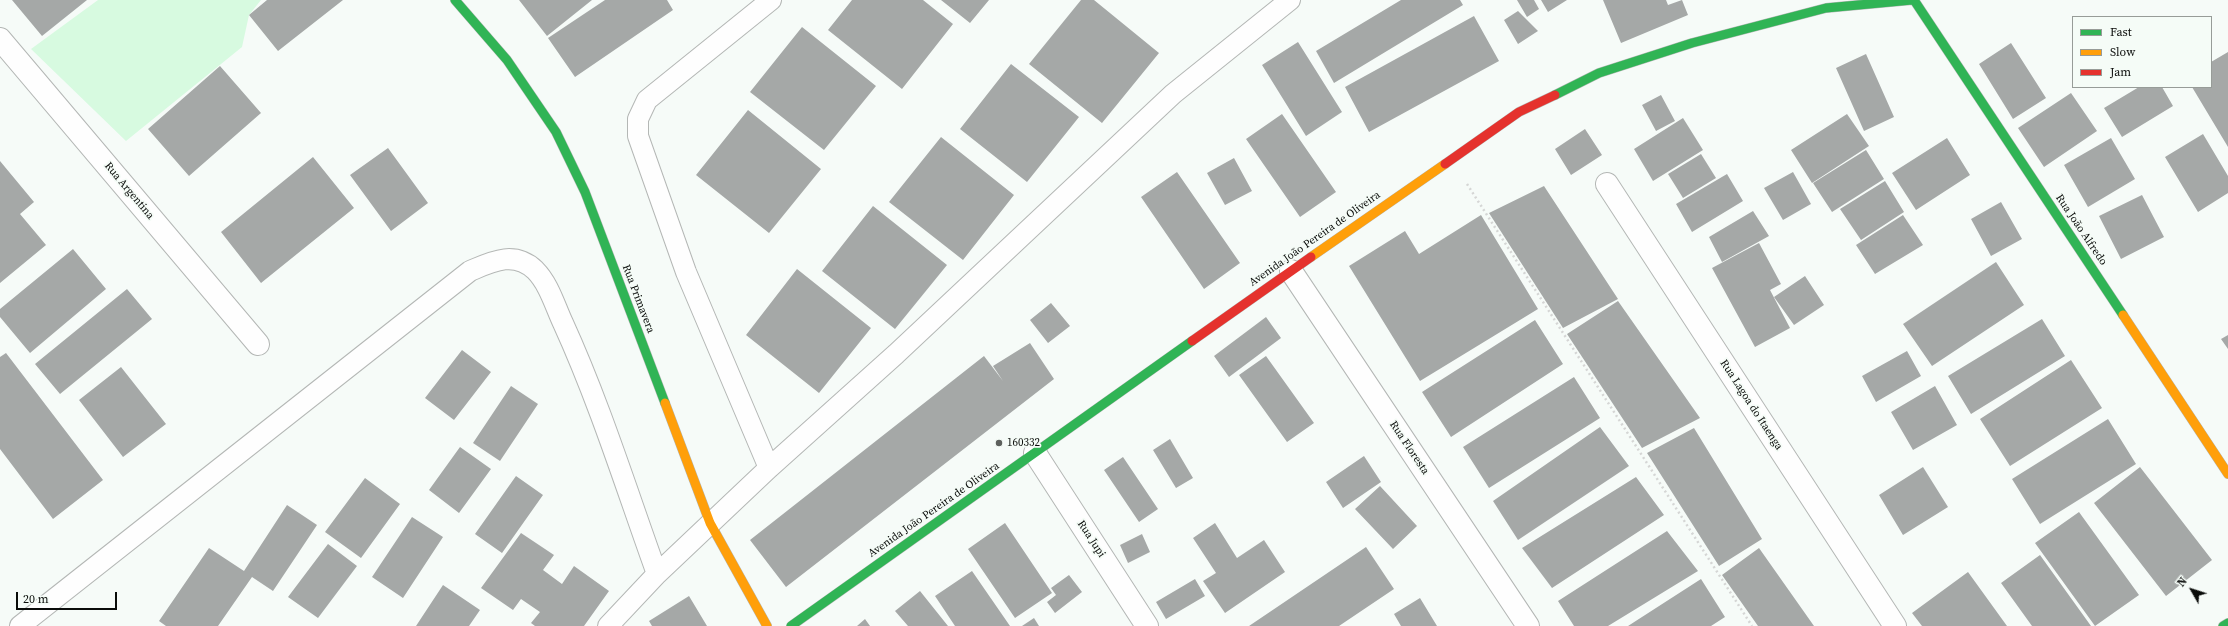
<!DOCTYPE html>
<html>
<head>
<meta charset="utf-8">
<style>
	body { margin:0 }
	#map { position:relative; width:2228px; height:626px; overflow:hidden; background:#f6fbf8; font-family:"Source Serif 4",serif }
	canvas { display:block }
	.legend { position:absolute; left:2072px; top:16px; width:140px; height:72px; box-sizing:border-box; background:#f5fcf7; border:1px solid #979c98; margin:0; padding:5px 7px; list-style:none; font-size:12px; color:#0a0c0a }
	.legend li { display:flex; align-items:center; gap:8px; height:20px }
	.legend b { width:20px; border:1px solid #979c98 }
	.north { position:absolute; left:2172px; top:570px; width:40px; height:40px; -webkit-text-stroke:3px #f5fcf7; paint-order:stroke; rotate:309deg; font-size:11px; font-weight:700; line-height:16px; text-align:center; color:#0a0c0a }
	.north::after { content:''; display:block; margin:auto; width:14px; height:18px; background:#0a0c0a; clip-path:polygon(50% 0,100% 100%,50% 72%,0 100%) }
	.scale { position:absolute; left:16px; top:592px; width:101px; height:18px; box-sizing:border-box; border:2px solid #0a0c0a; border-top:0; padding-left:5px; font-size:12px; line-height:14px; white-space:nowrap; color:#0a0c0a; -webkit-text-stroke:3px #f5fcf7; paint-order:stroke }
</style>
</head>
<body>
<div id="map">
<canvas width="2228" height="626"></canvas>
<ul class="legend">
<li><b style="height:5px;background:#30b455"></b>Fast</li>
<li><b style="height:5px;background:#ff9f0a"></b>Slow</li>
<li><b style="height:5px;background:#e5322d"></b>Jam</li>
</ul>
<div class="north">N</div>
<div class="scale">20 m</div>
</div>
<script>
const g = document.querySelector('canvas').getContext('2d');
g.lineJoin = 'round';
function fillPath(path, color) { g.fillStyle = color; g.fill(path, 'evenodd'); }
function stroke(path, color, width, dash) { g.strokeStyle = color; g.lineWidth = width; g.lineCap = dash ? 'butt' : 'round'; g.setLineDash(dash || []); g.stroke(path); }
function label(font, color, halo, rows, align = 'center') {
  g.font = font + ' "Source Serif 4",serif'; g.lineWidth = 3.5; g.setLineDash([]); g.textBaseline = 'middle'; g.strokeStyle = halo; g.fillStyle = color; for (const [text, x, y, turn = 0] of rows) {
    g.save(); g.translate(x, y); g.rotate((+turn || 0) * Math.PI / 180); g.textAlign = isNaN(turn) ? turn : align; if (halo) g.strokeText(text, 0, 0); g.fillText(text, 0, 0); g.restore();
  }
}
const green = new Path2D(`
	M98,0H261L249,15L242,47L126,141L31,49Z`);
const building = new Path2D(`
	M12,0H87L42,36Z
	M267,0H343L278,51L249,15Z
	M519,0H592L547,36Z
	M605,0H667L673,10L575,77L548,38Z
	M852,0H923L953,24L902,89L828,30Z
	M941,0H989L970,23Z
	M1081,0H1094L1159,53L1102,123L1029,64Z
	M1401,0H1460L1463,5L1334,83L1316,51Z
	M1517,0H1534L1539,9L1527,17Z
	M1541,0H1567L1548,12Z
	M1603,0H1666L1668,5L1682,0L1688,15L1621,43Z
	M1518,11L1538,31L1518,44L1504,20Z
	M1474,16L1499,61L1369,132L1345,87Z
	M802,27L876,86L824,150L750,92Z
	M1298,42L1342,112L1306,136L1262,65Z
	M2011,43L2046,98L2013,119L1979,64Z
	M2228,52V147L2192,87H2211V62Z
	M1866,54L1894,117L1864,131L1836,68Z
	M1011,64L1079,117L1027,182L960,129Z
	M220,66L261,113L189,176L148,129Z
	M2139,87H2162L2173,106L2122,137L2104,108Z
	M2071,93L2097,131L2044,167L2018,128Z
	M1661,95L1675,121L1656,131L1642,105Z
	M748,110L821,169L769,233L696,175Z
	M1282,114L1336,192L1300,217L1246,139Z
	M1847,114L1869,146L1812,183L1791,150Z
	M1683,118L1703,150L1653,181L1634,149Z
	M1585,129L1602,155L1571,175L1555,149Z
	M2203,134L2228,176V193L2198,212L2165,157Z
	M941,137L1014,195L963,260L889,202Z
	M1947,138L1970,175L1916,210L1892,173Z
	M2111,138L2135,179L2088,207L2064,165Z
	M388,148L428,203L391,231L350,175Z
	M1866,150L1884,179L1832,212L1813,183Z
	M1701,154L1716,178L1683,198L1668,174Z
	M313,157L354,208L261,283L221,232Z
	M1234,158L1252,191L1225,205L1207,173Z
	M0,161L34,202L20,214L46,245L0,283Z
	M1177,172L1240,263L1204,289L1141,197Z
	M1793,172L1811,204L1783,220L1764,188Z
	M1727,174L1743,201L1692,232L1676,204Z
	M1885,181L1904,212L1861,240L1840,209Z
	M1544,186L1618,299L1563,328L1489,213Z
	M2142,195L2164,237L2121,259L2099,216Z
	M2001,202L2022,239L1991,256L1971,219Z
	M873,206L947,265L895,329L822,271Z
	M1753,211L1769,236L1722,262L1709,237Z
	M1481,215L1538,309L1420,381L1349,266L1405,231L1419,254Z
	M1903,215L1923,245L1875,274L1856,245Z
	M1759,243L1781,284L1770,290L1790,328L1755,347L1712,268Z
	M73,249L106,289L30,353L0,317V309Z
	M1996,262L2024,305L1932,366L1903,324Z
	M797,269L871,328L819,393L746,335Z
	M1805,276L1824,305L1794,325L1774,297Z
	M127,289L152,319L60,394L35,364Z
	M1618,301L1700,418L1642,448L1567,334Z
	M1051,303L1070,326L1048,343L1030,320Z
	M1266,317L1281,338L1229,377L1214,356Z
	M2042,319L2065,356L1971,414L1948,376Z
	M1535,320L1563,364L1451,437L1422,392Z
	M2228,335V349L2221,339Z
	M1030,343L1054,379L786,587L750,540L984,356L1003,381L993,366Z
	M462,350L491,372L454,420L425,398Z
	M1907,351L1921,376L1876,402L1862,376Z
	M6,353L103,480L53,519L0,449V357Z
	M1266,356L1314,423L1287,442L1239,375Z
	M2071,360L2102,408L2010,466L1980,419Z
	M121,367L166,424L123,457L79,400Z
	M1574,377L1600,418L1489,488L1463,447Z
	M511,386L538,404L500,461L473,443Z
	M1935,386L1957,425L1913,450L1891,412Z
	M2108,419L2136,464L2040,524L2012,479Z
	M1600,427L1629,466L1518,540L1493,501Z
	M1694,428L1762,539L1719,566L1647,453Z
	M1170,439L1193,478L1176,488L1153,450Z
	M460,447L491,469L459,513L429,490Z
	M1364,456L1381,482L1343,508L1326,482Z
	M1123,457L1158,509L1139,522L1104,470Z
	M1923,467L1948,507L1903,535L1879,495Z
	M2140,467L2212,560L2166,596L2094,503Z
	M516,476L543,495L502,553L475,534Z
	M1636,477L1664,515L1552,588L1522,548Z
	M365,478L400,504L361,558L325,532Z
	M1380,486L1417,526L1393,549L1355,509Z
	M287,505L317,525L273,591L252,577L218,626H166L159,621L209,548L244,571Z
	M2079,512L2139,595L2095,626L2035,543Z
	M412,517L443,537L403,598L372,577Z
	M1005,523L1052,593L1015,618L968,549Z
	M1215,523L1237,558L1264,540L1285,572L1225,613L1203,581L1216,573L1193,538Z
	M1667,531L1698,571L1608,626H1574L1558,601Z
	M521,533L554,555L543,570L562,584L574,566L609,591L584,626H535L531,623L540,612L521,599L513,610L481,588Z
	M1142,534L1150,552L1128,563L1120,545Z
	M328,544L357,566L318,618L288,597Z
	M1366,547L1394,589L1339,626H1249Z
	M1759,548L1814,626H1758L1722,575Z
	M2040,555L2091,626H2032L2001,583Z
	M972,571L1010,626H955L935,596Z
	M1968,572L2007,626H1922L1912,613Z
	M1069,575L1082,592L1055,613L1047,602L1056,595L1051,588Z
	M1195,579L1205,596L1166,619L1156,602Z
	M1701,579L1725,617L1711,626H1628Z
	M443,585L480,610L469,626H416Z
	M920,591L948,626H908L895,611Z
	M689,596L707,626H652L649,621Z
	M1420,598L1437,626H1401L1394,614Z
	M1034,618L1039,626H1022Z
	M865,619L870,626H857Z`);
const path = new Path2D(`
	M1467,184L1752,626`);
const lane = new Path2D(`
	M769,468L686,272L638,136V119L647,100L771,0
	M20,626L470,271C491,262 514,250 535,270C549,284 555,306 563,323C600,404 627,491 657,574
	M608,626L657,574L769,468L896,354L1173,94L1290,0`);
const street = new Path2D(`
	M0,39L258,344
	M1607,184L1895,626
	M1291,271L1528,626
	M1035,453L1147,626`);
const fast = new Path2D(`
	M455,0L507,60L556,132L585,192L665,403
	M1914,0L2123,315
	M1555,95L1599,73L1692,43L1826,8L1912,0
	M791,626L1192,341
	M2223,626L2228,623`);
const slow = new Path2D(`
	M1311,257L1445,164
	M2123,315L2228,474
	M665,403L710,523L767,626`);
const jam = new Path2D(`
	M1445,164L1519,112L1555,95
	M1192,341L1311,257`);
const markers = [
	[999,443,4,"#5d605d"]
];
const streetNames = [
	["Rua Argentina",129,191,50],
	["Rua João Alfredo",2081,230,56],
	["Avenida João Pereira de Oliveira",1315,239,-35],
	["Rua Primavera",638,299,69],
	["Rua Lagoa do Itaenga",1751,405,57],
	["Rua Floresta",1409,448,56],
	["Avenida João Pereira de Oliveira",934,510,-35],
	["Rua Jupi",1091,539,57]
];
const poiNames = [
	["160332",1007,443]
];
fillPath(green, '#d7fae0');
fillPath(building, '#a5a8a7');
stroke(lane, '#b4b7b5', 22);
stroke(street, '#b4b7b5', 24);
stroke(fast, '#b4b7b5', 10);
stroke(slow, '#b4b7b5', 10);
stroke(jam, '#b4b7b5', 10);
stroke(path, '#d5d6d5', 2.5, [2, 3]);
stroke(lane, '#fefefe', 20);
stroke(street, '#fefefe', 22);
stroke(fast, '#30b455', 9);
stroke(slow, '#ff9f0a', 9);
stroke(jam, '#e5322d', 9);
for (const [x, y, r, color] of markers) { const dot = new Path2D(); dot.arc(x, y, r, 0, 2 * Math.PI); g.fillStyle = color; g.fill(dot); stroke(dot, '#f5fcf7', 1.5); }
label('11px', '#0a0c0a', '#f5fcf7', streetNames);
label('11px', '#0a0c0a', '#f5fcf7', poiNames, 'left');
</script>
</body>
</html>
